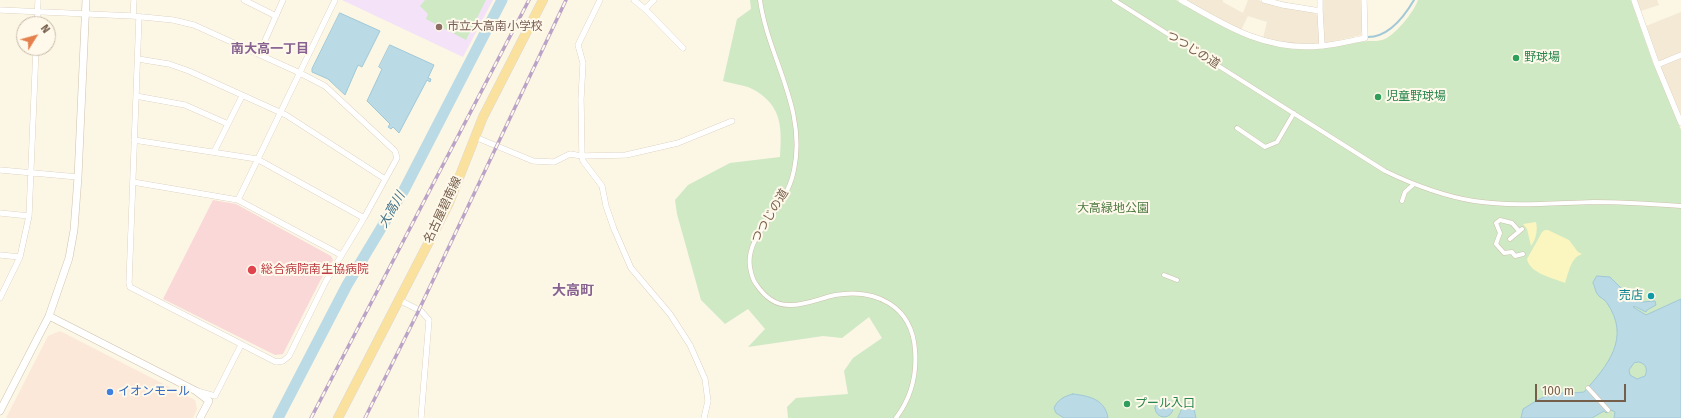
<!DOCTYPE html>
<html>
<head>
<meta charset="utf-8">
<style>
	body { margin:0 }
	#map { position:relative; width:1681px; height:418px; overflow:hidden; background:#fcf6e5; font-family:"Fira Sans",sans-serif }
	canvas { display:block }
	.north { position:absolute; left:16px; top:16px; width:40px; height:40px; box-sizing:border-box; background:#fff9eb; border:1px solid #c8bbab; border-radius:50%; rotate:53deg; font-size:11px; font-weight:700; line-height:16px; text-align:center; color:#755e4a }
	.north::after { content:''; display:block; margin:auto; width:14px; height:18px; background:#e4804c; clip-path:polygon(50% 0,100% 100%,50% 72%,0 100%) }
	.scale { position:absolute; left:1535px; top:384px; width:91px; height:18px; box-sizing:border-box; border:2px solid #755e4a; border-top:0; padding-left:5px; font-size:12px; line-height:14px; white-space:nowrap; color:#755e4a; -webkit-text-stroke:3px #fff9eb; paint-order:stroke }
</style>
</head>
<body>
<div id="map">
<canvas width="1681" height="418"></canvas>
<div class="north">N</div>
<div class="scale">100 m</div>
</div>
<script>
const g = document.querySelector('canvas').getContext('2d');
g.lineJoin = 'round';
function fillPath(path, color) { g.fillStyle = color; g.fill(path, 'evenodd'); }
function stroke(path, color, width, dash) { g.strokeStyle = color; g.lineWidth = width; g.lineCap = dash ? 'butt' : 'round'; g.setLineDash(dash || []); g.stroke(path); }
function label(font, color, halo, rows, align = 'center') {
  g.font = font + ' "Fira Sans","Noto Sans JP",sans-serif'; g.lineWidth = 4; g.setLineDash([]); g.textBaseline = 'middle'; g.strokeStyle = halo; g.fillStyle = color; for (const [text, x, y, turn = 0] of rows) {
    g.save(); g.translate(x, y); g.rotate((+turn || 0) * Math.PI / 180); g.textAlign = isNaN(turn) ? turn : align; if (halo) g.strokeText(text, 0, 0); g.fillText(text, 0, 0); g.restore();
  }
}
const residential = new Path2D(`
	M1185,0H1223V2L1243,13L1248,0H1258L1278,7L1313,12L1318,16L1320,42L1317,45H1296L1263,38L1267,22L1248,16L1241,30Z
	M1322,0H1362V31L1361,35L1326,43L1324,41Z
	M1637,0H1657L1659,5L1641,11Z
	M1681,12V52L1660,61L1658,59L1646,26Z
	M1681,58V117L1661,68L1662,66Z`);
const commercial = new Path2D(`
	M60,331L195,400L197,409L193,418H6L48,336Z`);
const education = new Path2D(`
	M342,0H493L463,57Z`);
const medical = new Path2D(`
	M213,200L236,204L331,256L333,260L320,281L283,354L275,355L163,299Z`);
const green = new Path2D(`
	M425,0H486L466,40L426,19L428,14L420,6Z
	M750,0H1176C1220,26 1265,53 1318,49C1332,48 1346,44 1360,42C1367,40 1375,42 1382,40C1394,37 1414,12 1418,0H1631L1653,63L1681,130V418H788L787,407L796,398L848,394L844,371L853,358L882,338L869,317L842,338L823,336L748,347L765,329L748,309L725,324L701,300L677,214L675,200L688,185L730,163L780,157C782,128 782,107 756,91C747,85 733,84 723,81L737,19L751,9Z`);
const sand = new Path2D(`
	M1536,222C1538,230 1536,240 1531,246L1527,229L1523,224Z
	M1545,230H1548L1569,240L1578,252L1582,254C1570,258 1569,273 1565,283C1554,278 1530,274 1527,259L1542,232Z`);
const water = new Path2D(`
	M340,13L380,31L362,67L358,65L345,95L328,79L312,72V69Z
	M390,45L434,65L428,78L431,79L430,82L427,80L399,133L393,127L391,129L388,127L390,124L367,101L382,69L379,67Z
	M1597,276L1610,277L1632,299L1642,302L1655,301L1656,305L1647,310L1646,312L1634,306L1633,307L1646,315L1681,299V418H1614L1615,412L1611,410L1606,413L1604,411L1592,418H1521L1523,409C1533,403 1545,394 1558,393C1567,393 1575,393 1584,392C1608,365 1631,338 1607,303C1605,299 1600,298 1598,295C1595,292 1595,286 1593,283ZM1639,362C1646,364 1648,369 1645,376L1637,379L1630,375L1629,370L1634,363Z
	M1073,394C1089,396 1105,399 1108,418H1064L1056,413L1054,408C1058,399 1065,396 1073,394Z
	M1155 408a9 9 0 1 1 18 0a9 9 0 1 1-18 0Z
	M1185,403L1193,405L1196,418H1178Z`);
const stream = new Path2D(`
	M1368,37C1388,37 1404,17 1414,0`);
const river = new Path2D(`
	M278,418L347,285L404,190L502,0`);
const pedestrian = new Path2D(`
	M760,0C768,58 807,108 794,170C792,180 788,190 783,198C771,221 746,240 750,267C751,273 752,279 756,284C764,296 776,306 791,305C806,305 821,298 835,295C876,288 912,306 915,350C917,374 911,398 896,418
	M1114,0L1385,171C1414,185 1443,196 1474,201C1513,207 1553,203 1593,202C1622,202 1652,204 1681,206
	M1237,128L1265,147L1277,142L1294,113
	M1402,201L1405,192L1414,184
	M1519,231L1512,223L1500,220L1496,223L1500,233L1496,244L1504,253L1512,252L1515,256L1523,254
	M1510,239L1522,229
	M1164,275L1177,280
	M1588,388L1608,410`);
const minor = new Path2D(`
	M244,0L276,16
	M600,0L578,45L583,63L581,99L582,156L583,161L602,186L606,206L614,229L631,268L670,314L690,345L705,379L708,401L704,418
	M634,0L645,9L654,0
	M1181,0C1226,26 1265,51 1320,46C1335,45 1350,41 1365,38L1364,0
	M1264,0L1283,5L1320,11L1322,46
	M1320,0V11
	M1634,0L1657,65L1681,123
	M645,9L683,48
	M0,10L133,16L173,20L194,25L300,73L325,86L395,151L397,158L364,218L326,281L289,356L283,361L276,362L130,287L129,283L139,16
	M133,16L134,0
	M37,24L38,0
	M259,54L283,0
	M138,59L169,64L189,71L286,115L385,179
	M1657,65L1681,55
	M136,96L185,105L228,124
	M475,137L533,161L554,162L570,154L582,156L626,155L678,143L732,121
	M134,140L257,159L364,218
	M214,152L242,96
	M0,170L78,177
	M133,182L238,200L341,255
	M238,200L335,0
	M0,213L29,216
	M0,255L20,257
	M0,298L20,257L29,216L36,48
	M399,300L421,311L429,320L421,418
	M197,391L215,396L241,345`);
const tertiary = new Path2D(`
	M49,316L196,391L209,401L200,418
	M0,411L49,316L69,258L74,230L78,177L86,0`);
const primary = new Path2D(`
	M338,418L449,203L483,117L543,0`);
const rail = new Path2D(`
	M311,418L529,0
	M365,418L417,314L566,0`);
const markers = [
	[439,27,4,"#8d6e63"],
	[1516,58,4,"#2e9e5b"],
	[1378,97,4,"#2e9e5b"],
	[252,270,5,"#e0444e"],
	[1651,296,4,"#0f9aa8"],
	[110,392,4,"#3f7fe0"],
	[1127,404,4,"#2e9e5b"]
];
const educationNames = [
	["市立大高南小学校",447,27]
];
const streetNames = [
	["つつじの道",1193,50,32],
	["名古屋碧南線",443,210,-65],
	["つつじの道",770,216,-59]
];
const leisureNames = [
	["野球場",1524,58],
	["児童野球場",1386,97],
	["プール入口",1135,404]
];
const parkNames = [
	["大高緑地公園",1113,209]
];
const healthNames = [
	["総合病院南生協病院",261,270]
];
const cultureNames = [
	["売店",1643,296]
];
const shopNames = [
	["イオンモール",118,392]
];
const neighbourhoodNames = [
	["南大高一丁目",270,49]
];
const waterNames = [
	["大高川",392,210,-60]
];
const quarterNames = [
	["大高町",573,291]
];
fillPath(residential, '#f4e9d4');
fillPath(commercial, '#fce8d9');
fillPath(education, '#f3e2f8');
fillPath(medical, '#fad8d8');
fillPath(green, '#cee9c4');
fillPath(sand, '#fbf5c0');
fillPath(water, '#badae5');
stroke(water, '#a0c8d7', 1);
stroke(stream, '#a0c8d7', 2);
stroke(river, '#badae5', 11);
stroke(pedestrian, '#cfc1ae', 5);
stroke(minor, '#cfc1ae', 6);
stroke(tertiary, '#cfc1ae', 8);
stroke(primary, '#ded8d4', 10);
stroke(pedestrian, '#fff', 4);
stroke(minor, '#fff', 5.5);
stroke(tertiary, '#fff', 7);
stroke(primary, '#fae29e', 9);
stroke(rail, '#baa3c6', 3.5);
stroke(rail, '#fff9eb', 2, [6]);
for (const [x, y, r, color] of markers) { const dot = new Path2D(); dot.arc(x, y, r, 0, 2 * Math.PI); g.fillStyle = color; g.fill(dot); stroke(dot, '#fff9eb', 1.5); }
label('12px', '#785e54', '#fff9eb', educationNames, 'left');
label('12px', '#755e4a', '#fff9eb', streetNames);
label('12px', '#27864d', '#fff9eb', leisureNames, 'left');
label('12px', '#4c7a42', '#fff9eb', parkNames);
label('12px', '#be3a42', '#fff9eb', healthNames, 'left');
label('12px', '#0d838f', '#fff9eb', cultureNames, 'right');
label('12px', '#366cbe', '#fff9eb', shopNames, 'left');
label('bold 13px', '#876291', '#fff9eb', neighbourhoodNames);
label('italic 13px', '#447488', '#fff9eb', waterNames);
label('bold 14px', '#876291', '#fff9eb', quarterNames);
</script>
</body>
</html>
